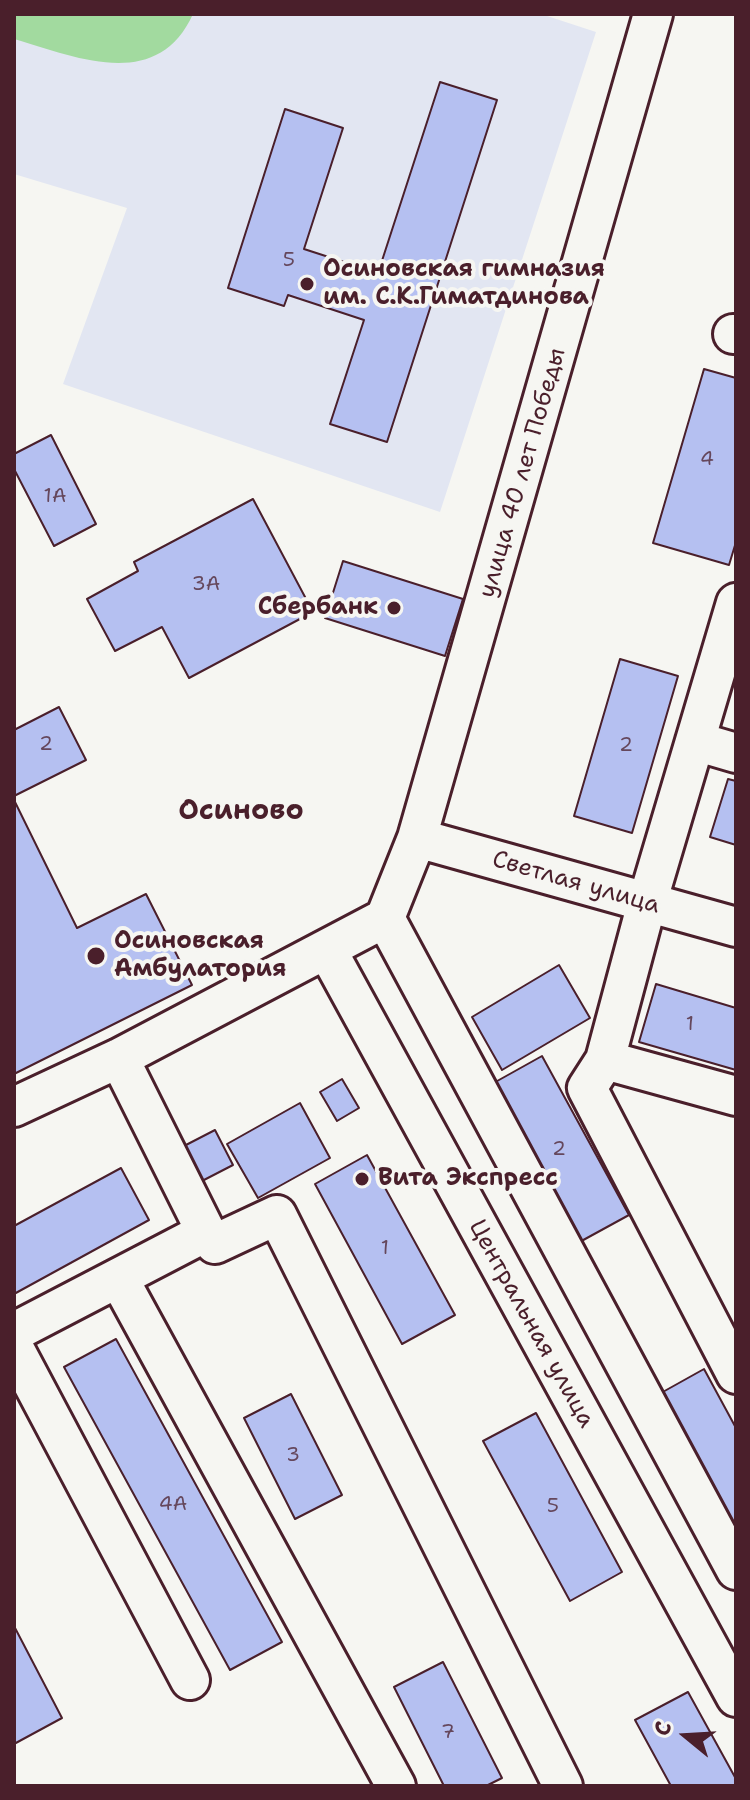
<!DOCTYPE html>
<html>
<head>
<meta charset="utf-8">
<style>
	body { margin:0 }
	#map { position:relative; width:750px; height:1800px; overflow:hidden; background:#f6f6f2; font-family:"Shantell Sans",sans-serif }
	canvas { display:block }
	.frame { position:absolute; inset:0; border:16px solid #4a1f2b; pointer-events:none }
	.north { position:absolute; left:646px; top:1696px; width:80px; height:80px; -webkit-text-stroke:6px #f6f6f2; paint-order:stroke; rotate:288deg; font-size:22px; font-weight:700; line-height:32px; text-align:center; color:#4a1f2b }
	.north::after { content:''; display:block; margin:auto; width:28px; height:36px; background:#4a1f2b; clip-path:polygon(50% 0,100% 100%,50% 72%,0 100%) }
</style>
</head>
<body>
<div id="map">
<canvas width="750" height="1800"></canvas>
<div class="frame"></div>
<div class="north">С</div>
</div>
<script>
const g = document.querySelector('canvas').getContext('2d');
g.lineJoin = 'round';
function fillPath(path, color) { g.fillStyle = color; g.fill(path, 'evenodd'); }
function stroke(path, color, width, dash) { g.strokeStyle = color; g.lineWidth = width; g.lineCap = dash ? 'butt' : 'round'; g.setLineDash(dash || []); g.stroke(path); }
function label(font, color, halo, rows, align = 'center') {
  g.font = font + ' "Shantell Sans",sans-serif'; g.lineWidth = 8; g.setLineDash([]); g.textBaseline = 'middle'; g.strokeStyle = halo; g.fillStyle = color; for (const [text, x, y, turn = 0] of rows) {
    g.save(); g.translate(x, y); g.rotate((+turn || 0) * Math.PI / 180); g.textAlign = isNaN(turn) ? turn : align; if (halo) g.strokeText(text, 0, 0); g.fillText(text, 0, 0); g.restore();
  }
}
const built = new Path2D(`
	M14,14H541L596,32L440,512L63,384L127,208L14,174Z`);
const green = new Path2D(`
	M14,14H193C157,93 76,57 14,39Z`);
const building = new Path2D(`
	M440,82L497,100L387,442L330,424L364,320L288,295L284,306L228,288L285,109L343,128L304,249L378,273Z
	M704,369L736,378V542L729,565L653,543Z
	M51,435L96,524L54,546L14,469V454Z
	M253,499L313,612L189,678L162,627L115,651L87,599L138,571L134,562Z
	M343,561L463,599L445,656L325,618Z
	M620,659L678,676L632,833L574,816Z
	M59,707L86,760L14,796V730Z
	M728,779L736,781V845L710,837Z
	M14,800L77,928L146,894L192,985L14,1074Z
	M559,965L590,1018L502,1070L472,1017Z
	M656,984L736,1008V1070L639,1042Z
	M542,1056L629,1215L576,1244L490,1085Z
	M342,1079L359,1108L337,1121L320,1092Z
	M300,1103L330,1158L258,1198L227,1144Z
	M215,1130L233,1165L202,1181L184,1146Z
	M367,1155L455,1315L402,1344L315,1184Z
	M121,1168L149,1220L14,1294V1226Z
	M116,1339L282,1642L230,1670L64,1367Z
	M704,1369L736,1428V1553L652,1398Z
	M291,1394L342,1495L295,1519L244,1418Z
	M536,1413L622,1572L570,1601L483,1441Z
	M14,1626L62,1718L14,1744Z
	M443,1662L502,1778L486,1786H444L394,1687Z
	M688,1692L736,1779V1786H671L635,1720Z`);
const minor = new Path2D(`
	M733,334H736
	M736,603L647,903L605,1060L736,1096
	M695,741L736,753
	M417,838L736,927
	M385,918L736,1570
	M327,950L736,1697
	M605,1060L587,1088L736,1374
	M14,1107L119,1058L385,918L417,838L653,14
	M206,1232L215,1244L277,1215L563,1786
	M119,1279L396,1786
	M14,1332L206,1232L119,1058
	M14,1348L190,1680`);
const markers = [
	[307,284,8,"#4a1f2b"],
	[394,608,8,"#4a1f2b"],
	[96,956,10,"#4a1f2b"],
	[362,1179,8,"#4a1f2b"]
];
const numberNames = [
	["5",289,261],
	["4",707,460],
	["1А",55,497],
	["3А",206,585],
	["2",46,745],
	["2",626,746],
	["1",690,1025],
	["2",559,1150],
	["1",385,1249],
	["3",293,1456],
	["4А",173,1505],
	["5",553,1507],
	["7",448,1733]
];
const poiNames = [
	["Осиновская гимназия",323,270],
	["им. С.К.Гиматдинова",323,298],
	["Сбербанк",378,608,"right"],
	["Осиновская",114,942],
	["Амбулатория",114,970],
	["Вита Экспресс",378,1179]
];
const streetNames = [
	["улица 40 лет Победы",523,473,-74],
	["Светлая улица",576,883,16],
	["Центральная улица",531,1324,61]
];
const quarterNames = [
	["Осиново",241,812]
];
fillPath(built, '#e2e6f2');
fillPath(green, '#a2da9f');
fillPath(building, '#b5c0f1');
stroke(building, '#4a1f2b', 2);
stroke(minor, '#4a1f2b', 44);
stroke(minor, '#f6f6f2', 38);
for (const [x, y, r, color] of markers) { const dot = new Path2D(); dot.arc(x, y, r, 0, 2 * Math.PI); g.fillStyle = color; g.fill(dot); stroke(dot, '#f6f6f2', 3); }
label('20px', '#65475c', null, numberNames);
label('bold 24px', '#4a1f2b', '#f6f6f2', poiNames, 'left');
label('24px', '#4a1f2b', '#f6f6f2', streetNames);
label('bold 28px', '#4a1f2b', '#f6f6f2', quarterNames);
</script>
</body>
</html>
